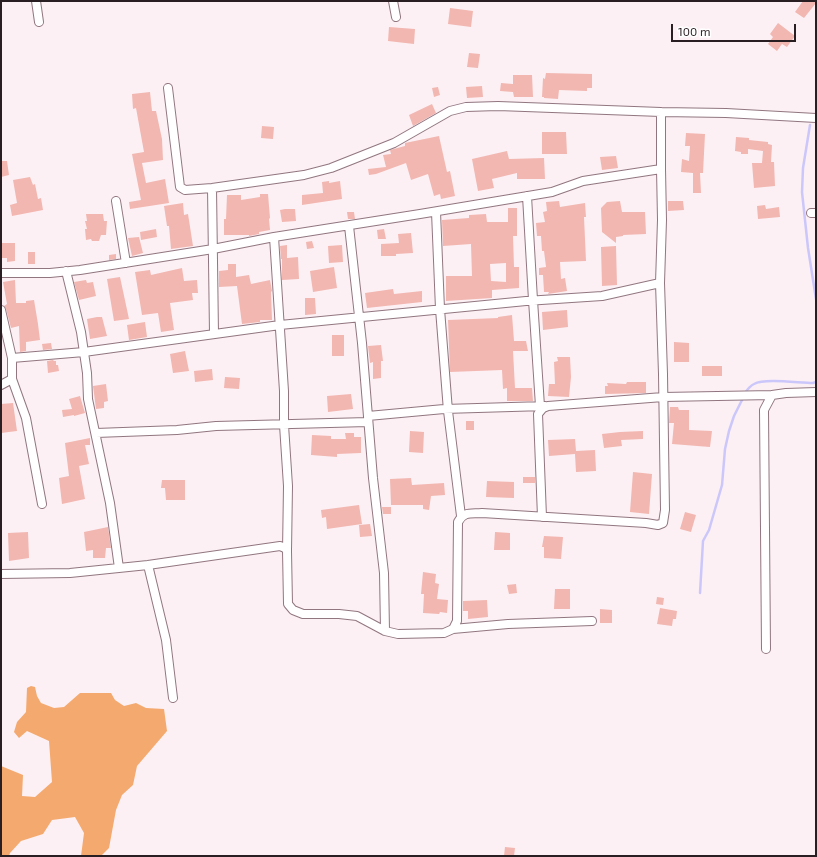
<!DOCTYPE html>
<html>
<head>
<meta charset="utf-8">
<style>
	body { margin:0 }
	#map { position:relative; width:817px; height:857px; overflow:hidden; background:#fcf0f4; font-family:"Exo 2",sans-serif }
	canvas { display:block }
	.frame { position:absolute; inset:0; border:2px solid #291e22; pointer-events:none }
	.scale { position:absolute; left:671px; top:24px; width:125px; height:18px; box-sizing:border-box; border:2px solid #291e22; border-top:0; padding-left:5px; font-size:12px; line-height:14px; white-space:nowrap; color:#291e22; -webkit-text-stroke:3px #fff; paint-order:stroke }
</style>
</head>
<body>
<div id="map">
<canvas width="817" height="857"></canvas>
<div class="frame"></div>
<div class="scale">100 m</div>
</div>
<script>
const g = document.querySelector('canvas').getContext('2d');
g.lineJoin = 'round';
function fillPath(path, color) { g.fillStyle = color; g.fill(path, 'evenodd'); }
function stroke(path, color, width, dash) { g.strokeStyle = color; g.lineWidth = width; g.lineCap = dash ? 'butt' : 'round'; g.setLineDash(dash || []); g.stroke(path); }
const forest = new Path2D(`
	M31,686L35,687L37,696L41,703L54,708L64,707L80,693H111L115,700L124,706L136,703L146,708L164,709L167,731L137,766L133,785L122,795L116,810L109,848L101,856H81L84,833L75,817L52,820L43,834L21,841L10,853L9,856H1V766L23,775L22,796L35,797L52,782L49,741L27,731L19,738L14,732L17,722L26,712L27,688Z`);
const stream = new Path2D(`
	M810,125L803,168L802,192L808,248L816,299
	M745,393C747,390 750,386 754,384C765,378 799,383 813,383L816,382
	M700,593L703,541L709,530L722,485L725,449L729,431L734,416L743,398`);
const building = new Path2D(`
	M803,1H816V3L804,18L795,12Z
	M450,8L473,11L471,27L448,24Z
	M778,23L795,36L787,47L782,44L777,51L768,44L773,37L770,34Z
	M389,27L415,29L414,44L388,41Z
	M469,53L480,54L478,68L467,67Z
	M546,73L592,74V88H587V91L559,90L558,99L544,98V97H542L543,78L545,79Z
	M513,75H532L533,97H514L513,92L500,91L501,83L513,84Z
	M482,86L483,97L467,98L466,87Z
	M438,87L440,95L434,97L432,88Z
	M150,92L152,111H156L162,139L163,160L142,163L146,183L165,179L169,203L130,209L129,202L141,200L132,154L144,152L136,108L133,109L132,94Z
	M432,104L436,113L413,126L409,115Z
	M262,126L274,127L273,139L261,138Z
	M542,132H566L567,154H542Z
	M686,133L705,134L703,173H700L701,193H693V173L681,172L682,159L689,161L690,146H685Z
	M439,136L447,172L450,171L455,196L441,199L440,194L434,196L428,174L411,180L406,163L376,174L369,175L368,169L386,167L383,155L391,154L390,150L405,146V143Z
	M736,137L749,138V140L768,142V144L772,145L771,162H774L775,186L754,188L752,163H762L763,151L748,149V154H741V152L735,151Z
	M507,151L509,159L544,158L545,179H517V173L492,179L494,188L478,191L472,159Z
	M616,156L618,168L602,170L600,157Z
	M1,161H7L9,175L1,177Z
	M30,177L33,185L35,184L38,199L41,198L43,210L12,216L10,205L17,203L13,180Z
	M329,181V183L340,181L342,199L302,205V195L323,193L322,182Z
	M260,194H268L270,218L269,219L270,230L259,232V234L249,236V235H224V219H226L227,195H241V200L260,197Z
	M559,201L560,207L585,203L586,217H584L586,261L560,262L561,279L565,278L567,291L548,294L549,292H544L543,275H539V268L546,267L544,251H542L541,236H537L536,223L545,222L543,212L547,211L546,202Z
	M620,201L622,212H645L646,234L623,235V236L616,237V243L602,232L601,208L607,202Z
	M668,201H683L684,210L668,211Z
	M183,203L184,215L188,214L193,246L171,249L169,226H167L164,206Z
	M765,205L766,209L779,207L780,217L758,219L757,206Z
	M508,208H517V236H513L514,267H519V288L492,290V298L446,301V276H472L471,244L443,246L442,220L469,218V215L486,214L487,222H508ZM506,263V282L491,281L490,264Z
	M285,209H295L296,221L282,222L280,210Z
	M347,212H354L355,219H348Z
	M86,214H103L104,221H107L106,235H101L99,241H92L91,239L86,240L85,229H87L85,221H87Z
	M156,229L157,237L141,240L140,232Z
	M384,229L386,239H378L377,230Z
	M411,233L413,253L396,254V256H381V244L399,243L398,234Z
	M139,237L143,253L132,256L128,238Z
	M312,241L314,248L307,249L306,242Z
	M2,243H15V261L7,262V258H2Z
	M287,245V258L298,257L299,279L282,280V259H281L280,246Z
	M342,245L343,262L329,263L328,246Z
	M616,246L617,285L602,286L601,247Z
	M28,252H35V264H28Z
	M116,254V259L109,260V255Z
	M228,264H236V277L249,275L251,284L270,280L272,291L271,292L272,320H260V322L242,324L237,286L219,287V271L228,270Z
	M334,267L337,288L313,292L310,271Z
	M182,268L184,281L197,280L198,293H192L193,300L170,303L174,330L161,332L158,313L142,315L135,272L150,270L151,275Z
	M120,277L129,319L114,321L107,279Z
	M15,280L16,303H26V301L34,300L38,324L40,340L26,342V351L20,352L19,326L11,328L6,309L4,306L7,304L3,282Z
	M86,280L87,283L93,282L96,296L79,300L74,282Z
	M393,289L394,294L422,291V302L367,308L365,293Z
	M305,298H315L316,314L305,315Z
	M567,310L568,327L543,330L542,312Z
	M512,315L514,341H526L528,351H513L515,388H532L533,401H507V388L503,389L502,370L450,372L448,320L498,318V317Z
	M97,317H102L107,336L90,339L87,319Z
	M145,322L147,337L129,340L127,325Z
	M332,335H344V356H332Z
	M674,342L689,343V362H674Z
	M51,343L52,349L43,350L42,344Z
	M381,345L383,361H381V378L373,379V362L370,363L368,346Z
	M185,351L189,371L173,373L170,354Z
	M557,357H570L571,377L569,397L548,396L549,384H555L554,362L558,361Z
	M53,360L54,361H56V365H58L59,371L48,373L47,361Z
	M702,366H722V376H702Z
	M212,369L213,380L195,382L194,371Z
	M225,377L240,378L239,389L224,388Z
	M627,382H646V393L605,394V386H608L607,383L626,384Z
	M106,384L108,401L104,402V408L96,409L93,386Z
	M351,394L353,409L328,412L327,396Z
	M80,396L85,413L74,416V415L63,417L62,410L72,409L69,399Z
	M13,403L17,431L1,433V404Z
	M670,407H678L679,410H689V430L712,431L710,447L672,444L674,423H669Z
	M466,421H474V430H466Z
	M410,431L424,432L423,453L409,452Z
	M643,431V439L621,440L622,446L604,448L602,434L620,432Z
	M345,433H354V437H361V453L337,454V457L311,455L312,435L331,436V439H346Z
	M90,438V445H85L89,464L79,466L85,499L62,504L59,478L69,476L65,443Z
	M575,439L576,451L595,450L596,471L576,472L575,454L549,456L548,440Z
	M633,472L652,474L649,514L630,512Z
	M523,477H535V483H523Z
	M411,478L412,485L444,483L445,495L431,496L429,510L423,509V505H391L390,479Z
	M162,480H185V500H166L165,488H161Z
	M487,481L514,482V498L486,497Z
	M359,505L362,524L327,529L326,517L322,518L321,510Z
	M382,507H391V514H383Z
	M685,512L696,515L691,532L680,529Z
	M370,524L372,536L360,537L359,525Z
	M108,527L111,548H106L105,558H93V550L86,551L84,532Z
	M28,532L29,558L9,561L8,533Z
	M495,532L510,533V550H494Z
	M544,536L563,537L561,559L544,558V547H542Z
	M423,572L436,574L435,583L439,584L437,599L448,600L447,613L440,612L439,614L423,613L424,594H421Z
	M516,584L517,593L509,594L507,585Z
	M555,589H570V609H554Z
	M657,597L664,598L663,605L656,604Z
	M487,600L488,617L468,619V611H463V601Z
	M660,608L677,611L676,619H673L672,626L657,624Z
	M600,609L612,610V623H600Z
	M505,847L515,848L514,856H504Z`);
const street = new Path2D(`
	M36,1L39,22
	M393,1L396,17
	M168,88L180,187L185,190L212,188L304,175L331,168L394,143L450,111L466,107L498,106L661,112
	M212,188L214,334
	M527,196L533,300L540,406
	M116,201L126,263
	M436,212L440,309L448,411L461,516
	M811,213H816
	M349,226L362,343L373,478L384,573L385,631
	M274,237L284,391V425L288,486L287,551
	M66,271L81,332L87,373L88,399L110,503L119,568
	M1,273H50L80,270L213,249L274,237L420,214L552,192L583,181L661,169V112L726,113L816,118
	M1,310L12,358V379L1,385
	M12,358L84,352L280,325L526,301L602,296L660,283
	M12,379L26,418L42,504
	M368,416L444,409L545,406
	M96,433L177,430L216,426L368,422
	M542,517L538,414L543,408L548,406L663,397L772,395
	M148,565L166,640L173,698
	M1,574L70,573L148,565L280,546L285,548L287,551L288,604L293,610L303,614H339L357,616L385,631L398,634L444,633L453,629L457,621L458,522C464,511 471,514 482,513L646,523L658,525L663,523L665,510L663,374L660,283L662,220L661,169
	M453,629L508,624L592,621
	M766,649L764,410L772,395L786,393L816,392`);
fillPath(forest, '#f4a96e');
stroke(stream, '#cbc7fa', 2.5);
fillPath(building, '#f2b7b1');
stroke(street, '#917680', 10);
stroke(street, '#fff', 8);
</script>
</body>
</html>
